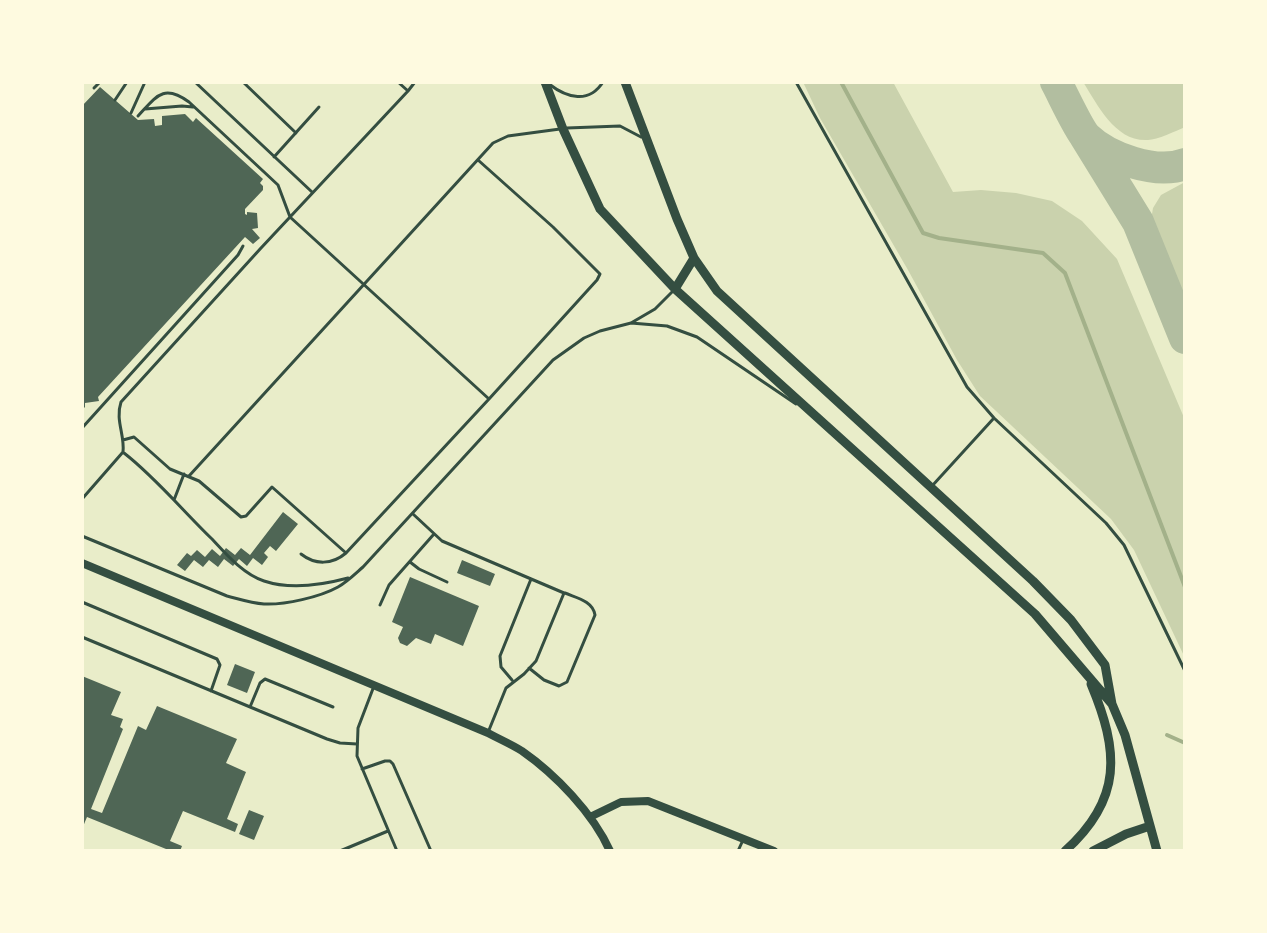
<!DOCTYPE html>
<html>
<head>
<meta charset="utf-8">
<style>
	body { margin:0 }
	#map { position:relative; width:1267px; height:933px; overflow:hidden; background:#e9edc9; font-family:"Times New Roman",serif }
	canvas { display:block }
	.frame { position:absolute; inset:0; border:84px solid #fefae0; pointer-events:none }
</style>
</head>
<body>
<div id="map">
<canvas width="1267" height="933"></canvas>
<div class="frame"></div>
</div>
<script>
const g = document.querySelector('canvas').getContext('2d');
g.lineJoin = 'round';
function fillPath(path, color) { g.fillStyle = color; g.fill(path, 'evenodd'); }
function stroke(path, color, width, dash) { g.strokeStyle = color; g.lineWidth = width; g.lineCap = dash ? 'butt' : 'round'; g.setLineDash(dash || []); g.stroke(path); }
const green = new Path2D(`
	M803,82H893L953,192L981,190L1016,193L1052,201L1082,221L1117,259L1185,420V658L1134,550L1111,519L980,396L957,360L908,270L820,118Z
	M1083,82H1185V127C1176,131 1157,140 1148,140C1115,142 1098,105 1083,82Z
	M1185,182V314L1152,235L1151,220L1153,208L1161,195Z`);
const stream = new Path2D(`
	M841,82L923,233L939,238L1043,253L1065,273L1185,587
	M1167,735L1185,743`);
const taxiway = new Path2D(`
	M1056,82C1063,95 1078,128 1086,137C1108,158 1156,175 1185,164
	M1085,136L1138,222L1185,338`);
const building = new Path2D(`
	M100,87L138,120L154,119L155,126L162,125V116L185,114L193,122L196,118L263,179L260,183L263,186V190L245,209V214L247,215V212L257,213L258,228L252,229L260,238L253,244L245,237L98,397L99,401L85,403V407L82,410V106Z
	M283,512L298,524L276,551L270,546L264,553L268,557L262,565L253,558L247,566L239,559L233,566L224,559L218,567L209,560L203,567L194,560L185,571L177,565L187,553L191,556L197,550L205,557L212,549L220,556L226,548L235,555L241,548L250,555Z
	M462,560L495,574L490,586L457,573Z
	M410,577L479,606L463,646L435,634L431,644L416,638L407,646L400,643L398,638L403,627L392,622Z
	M235,664L255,672L247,693L227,685Z
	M82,676L121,692L111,715L123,719L120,727L123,729L91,809L102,813L138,726L146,730L157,706L237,739L226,763L246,772L227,819L238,824L235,832L183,811L170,841L182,846L180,851H171L87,817L82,829Z
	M249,810L264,816L254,840L239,834Z`);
const service = new Path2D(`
	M195,82L312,192
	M243,82L296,133
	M796,82L967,387L994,418L1106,523L1124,545L1185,671
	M549,84C567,98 589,104 603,82
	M94,88L100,82
	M408,91L415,82
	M115,100L127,82
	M145,109L182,106L193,107
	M131,113L145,82
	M567,128L620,126L641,137
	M274,157L319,107
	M478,160L553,227L600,274L597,280L489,399
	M631,323L667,326L697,337L796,404
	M82,428L238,255L243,246
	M123,440L134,437L170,469L199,481L241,517L246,516L272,487L346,553L489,399L290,217L278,185L189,102C163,83 156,97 138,116
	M124,453C155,477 183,511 212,539C226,554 243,574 264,581C291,590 322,585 348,578
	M189,476L493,143L508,136L560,129
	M932,486L994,418
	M82,499L123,452C125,435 115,420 121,402L261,248L408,91L398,82
	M174,500L184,474
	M413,514L442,541L564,593L536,661L524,674L506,688L489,730
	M82,536L227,596C239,599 251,603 264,604C285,605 320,597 338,587C347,582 355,574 363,567L553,360L584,338L600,331L631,323L655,309L672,292
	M301,554C315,565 332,565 346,553
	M410,562L419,569L447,582
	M82,602L217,659L220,665L211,691
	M380,605L389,585L434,534
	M82,637L327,739L340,743L357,744
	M529,668L544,680L559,686L567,682L595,615C593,601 577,598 565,593
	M512,680L501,667L500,656L531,579
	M374,686L358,728L357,756L397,851
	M250,707L260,683L265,679L333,707
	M362,769L385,761H390L393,764L431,851
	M340,851L388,831
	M738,851L743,840`);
const tertiary = new Path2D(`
	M82,563L488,733C499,739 511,744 522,751C555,774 593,813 610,851
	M590,817L621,802L648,801L774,851`);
const secondary = new Path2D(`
	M545,82L563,129L600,209L675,289L1035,614L1112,704
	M625,82L677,219L694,258L717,291L1033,581L1071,620L1105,665L1112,704L1125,735L1157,851
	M675,289L694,258
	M1065,851C1123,799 1119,751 1091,684
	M1093,851L1126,834L1150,826`);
fillPath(green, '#cad2ad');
stroke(stream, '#a3b18a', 4);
stroke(taxiway, '#b2bea0', 32);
fillPath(building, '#4f6655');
stroke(service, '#344e41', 3);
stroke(tertiary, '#344e41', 8);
stroke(secondary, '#344e41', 9);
</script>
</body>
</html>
